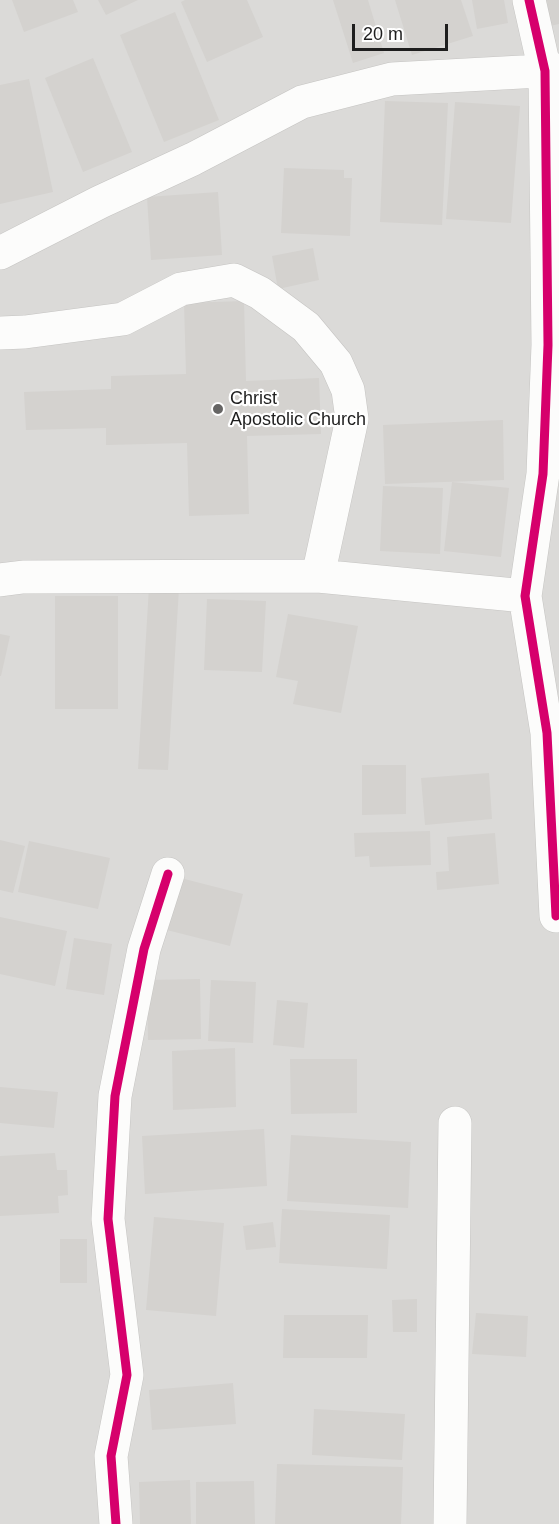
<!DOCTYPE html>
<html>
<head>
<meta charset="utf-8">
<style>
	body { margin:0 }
	#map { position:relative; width:559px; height:1524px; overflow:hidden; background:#eceae6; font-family:Arial,sans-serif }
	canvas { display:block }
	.scale { position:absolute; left:352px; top:24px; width:96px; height:27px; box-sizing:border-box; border:3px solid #1e1e1e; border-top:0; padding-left:8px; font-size:18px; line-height:21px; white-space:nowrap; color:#1e1e1e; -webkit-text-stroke:4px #fff; paint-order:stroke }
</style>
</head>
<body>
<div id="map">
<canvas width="559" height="1524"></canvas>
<div class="scale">20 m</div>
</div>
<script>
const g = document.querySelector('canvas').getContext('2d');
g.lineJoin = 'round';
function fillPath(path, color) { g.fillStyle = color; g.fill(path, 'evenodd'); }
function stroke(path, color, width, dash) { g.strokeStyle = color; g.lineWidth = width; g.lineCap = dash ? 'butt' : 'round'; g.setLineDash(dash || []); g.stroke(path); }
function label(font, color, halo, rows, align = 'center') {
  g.font = font + ' Arial,sans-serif'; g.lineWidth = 4.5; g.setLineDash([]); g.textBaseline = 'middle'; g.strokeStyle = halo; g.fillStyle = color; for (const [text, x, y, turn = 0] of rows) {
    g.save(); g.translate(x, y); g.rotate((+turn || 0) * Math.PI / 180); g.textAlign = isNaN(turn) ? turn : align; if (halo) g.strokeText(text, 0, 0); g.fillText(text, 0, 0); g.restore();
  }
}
const residential = new Path2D(`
	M0,0H559V1524H0Z`);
const building = new Path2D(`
	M12,0H73L78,12L24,32Z
	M98,0H138L106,15Z
	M185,0H247L263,37L207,62L181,2Z
	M333,0H368L384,53L353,63Z
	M395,0H461L473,36L412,55Z
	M472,0H504L508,23L477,29Z
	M547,0H559V24L550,26Z
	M175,12L219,120L164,142L120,35Z
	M93,58L132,152L83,172L45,78Z
	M29,79L53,192L0,204V85Z
	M385,101L448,103L442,225L380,222Z
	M455,102L520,106L511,223L446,219Z
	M284,168L344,170V178H352L350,236L281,233Z
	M218,192L222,255L151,260L147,197Z
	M313,248L319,280L278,289L272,256Z
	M244,301L246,381L319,378L321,434L247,436L249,514L189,516L187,443L106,445V428L26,430L24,392L111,389V376L186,374L184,303Z
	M503,420L504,480L385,484L383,425Z
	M452,482L509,488L501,557L444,551Z
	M383,486L443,488L440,554L380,551Z
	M149,587L179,588L168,770L138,769Z
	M55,596H118V709H55Z
	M207,599L266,601L262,672L204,670Z
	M288,614L358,626L341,713L293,704L298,681L276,677Z
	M0,634L10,636L1,676H0Z
	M362,765H406V814L362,815Z
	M489,773L492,819L425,825L421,778Z
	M430,831L431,865L370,867L369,856L355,857L354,833Z
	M495,833L499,884L437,890L436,872L449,871L447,837Z
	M0,840L25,846L13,893L0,890Z
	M29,841L110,858L98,909L18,892Z
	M169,875L243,894L230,946L155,927Z
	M0,917L67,931L55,986L0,974Z
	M74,938L112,944L104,995L66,989Z
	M200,979L201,1039L148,1040L147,980Z
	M211,980L256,982L253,1043L208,1041Z
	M277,1000L308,1003L304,1048L273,1045Z
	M235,1048L236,1107L173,1110L172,1051Z
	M290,1059H357V1113L291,1114Z
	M0,1087L58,1092L54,1128L0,1123Z
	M264,1129L267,1186L145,1194L142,1136Z
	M291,1135L411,1142L408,1208L287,1201Z
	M55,1153L57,1170H67L68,1195L58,1196L59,1213L0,1216V1156Z
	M282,1209L390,1215L387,1269L279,1263Z
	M154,1217L224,1223L216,1316L146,1310Z
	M273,1222L276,1247L246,1250L243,1226Z
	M60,1239H87V1283H60Z
	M417,1299V1332H393L392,1300Z
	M476,1313L528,1316L526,1357L472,1354Z
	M284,1315H368L367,1358H283Z
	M233,1383L236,1424L152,1430L149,1390Z
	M314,1409L405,1414L402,1460L312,1455Z
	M277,1464L403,1467L401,1524H275Z
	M190,1480L191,1524H140L139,1482Z
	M254,1481L255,1524H196V1482Z`);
const minor = new Path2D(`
	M529,0L545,71L548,345L543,474L525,596L547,733L556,916
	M0,253L100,202L193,159L302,102L392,79L559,70
	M0,333L25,332L123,319L181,289L234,280L260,293L306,327L336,363L348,390L352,419L318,576
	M0,580L23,577L318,576L525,596
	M116,1524L111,1456L127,1375L108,1219L115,1096L144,949L168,874
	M450,1524L455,1123`);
const cycleway = new Path2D(`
	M529,0L545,71L548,345L543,474L525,596L547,733L556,916
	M116,1524L111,1456L127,1375L108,1219L115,1096L144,949L168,874`);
const markers = [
	[218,409,6,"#666564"]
];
const poiNames = [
	["Christ",230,399],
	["Apostolic Church",230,420]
];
fillPath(residential, '#dbdad8');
fillPath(building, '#d4d2cf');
stroke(minor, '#c5c4c2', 34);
stroke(minor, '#fcfcfb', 33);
stroke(cycleway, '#d6006c', 9);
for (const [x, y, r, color] of markers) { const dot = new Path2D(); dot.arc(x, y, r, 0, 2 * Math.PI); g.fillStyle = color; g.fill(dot); stroke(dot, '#fff', 2); }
label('18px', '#1e1e1e', '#fff', poiNames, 'left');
</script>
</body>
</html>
